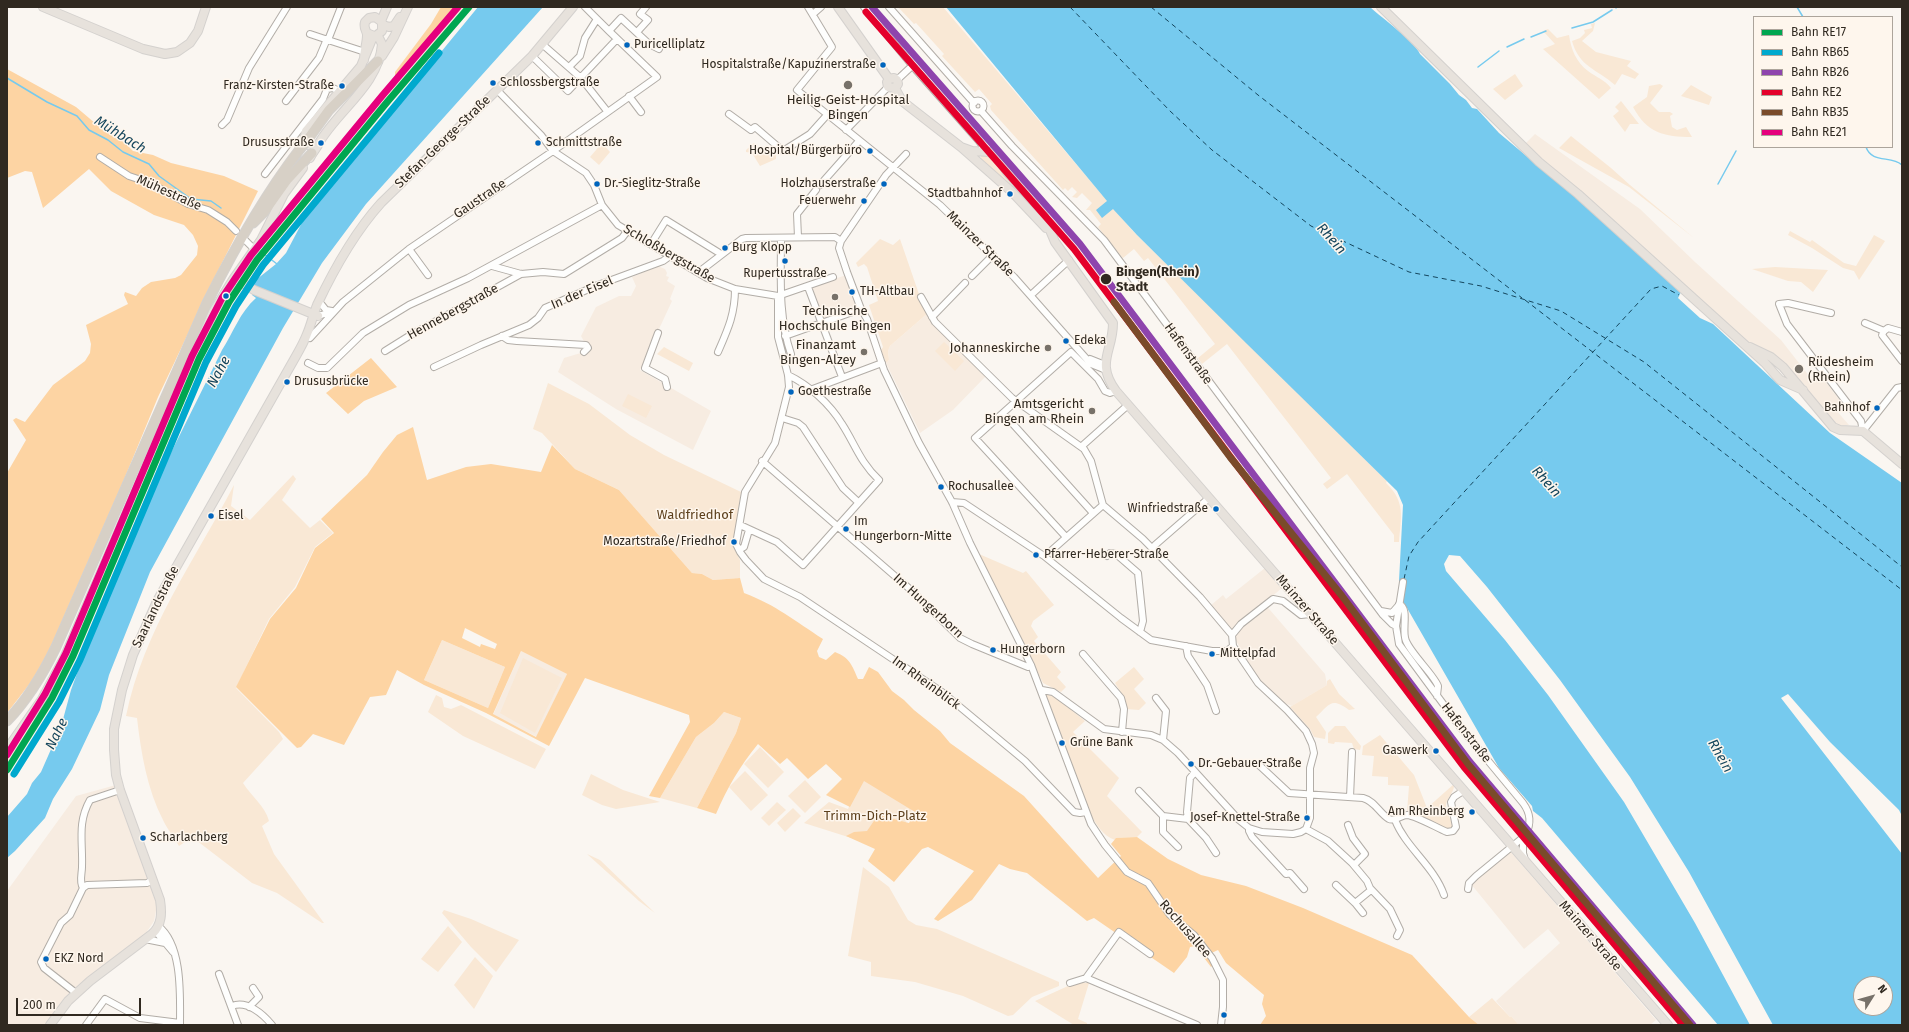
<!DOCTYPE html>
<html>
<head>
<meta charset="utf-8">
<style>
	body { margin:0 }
	#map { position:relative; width:1909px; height:1032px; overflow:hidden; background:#faf6f1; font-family:"Fira Sans",sans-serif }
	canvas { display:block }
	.frame { position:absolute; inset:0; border:8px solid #302920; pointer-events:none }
	.legend { position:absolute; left:1753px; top:16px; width:140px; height:132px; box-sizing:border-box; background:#fef6ed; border:1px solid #aca49b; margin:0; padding:5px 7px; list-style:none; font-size:12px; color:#302920 }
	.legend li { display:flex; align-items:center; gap:8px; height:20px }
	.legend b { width:20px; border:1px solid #aca49b }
	.north { position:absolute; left:1853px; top:976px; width:40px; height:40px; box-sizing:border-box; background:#fef6ed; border:1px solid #aca49b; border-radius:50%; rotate:53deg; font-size:11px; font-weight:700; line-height:16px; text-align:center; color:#302920 }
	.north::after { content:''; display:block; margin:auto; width:14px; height:18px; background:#777169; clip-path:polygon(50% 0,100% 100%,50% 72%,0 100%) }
	.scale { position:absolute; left:16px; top:998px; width:125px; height:18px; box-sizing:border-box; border:2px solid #302920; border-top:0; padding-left:5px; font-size:12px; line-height:14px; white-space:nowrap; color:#302920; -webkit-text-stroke:3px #fef6ed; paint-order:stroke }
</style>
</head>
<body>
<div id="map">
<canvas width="1909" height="1032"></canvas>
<div class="frame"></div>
<ul class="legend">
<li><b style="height:5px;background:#00a651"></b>Bahn RE17</li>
<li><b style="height:5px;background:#00a9ce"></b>Bahn RB65</li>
<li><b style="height:5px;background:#8e44ad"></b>Bahn RB26</li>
<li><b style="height:5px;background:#e4002b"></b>Bahn RE2</li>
<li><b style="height:5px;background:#7a4b2a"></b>Bahn RB35</li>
<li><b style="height:5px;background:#e5007d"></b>Bahn RE21</li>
</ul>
<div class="north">N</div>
<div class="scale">200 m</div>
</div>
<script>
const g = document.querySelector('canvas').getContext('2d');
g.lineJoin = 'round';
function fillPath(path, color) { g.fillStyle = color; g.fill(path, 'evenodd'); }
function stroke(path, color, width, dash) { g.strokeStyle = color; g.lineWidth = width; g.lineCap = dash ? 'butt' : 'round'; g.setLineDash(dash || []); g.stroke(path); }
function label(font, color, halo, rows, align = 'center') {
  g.font = font + ' "Fira Sans",sans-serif'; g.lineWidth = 3; g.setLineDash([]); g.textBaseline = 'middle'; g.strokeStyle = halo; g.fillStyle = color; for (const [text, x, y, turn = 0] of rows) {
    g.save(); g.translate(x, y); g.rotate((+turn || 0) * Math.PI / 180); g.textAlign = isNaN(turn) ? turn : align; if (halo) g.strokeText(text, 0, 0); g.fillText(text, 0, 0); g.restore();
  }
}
const built = new Path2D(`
	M460,7H472L444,41L411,76L319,187L260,261L230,303L202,359L75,659L40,724L7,772V760L33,721L55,682L212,323L233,287L277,229L395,86L400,76L429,46Z
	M1535,134L1640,209L1695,262L1781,340L1813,381L1821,376L1842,403L1835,409L1849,425L1836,426L1792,374L1741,338L1525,144Z
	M658,266L665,269L667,273L666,276L669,277L667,281L675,286L670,299L672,301L640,370L711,411L693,450L616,409L558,372L564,358L584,352L586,345L581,336L596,307L619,296H631L636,286L632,277Z
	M846,275L858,308L824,320L812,287Z
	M928,313L986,376L953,410L920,433L886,363L889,360L888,351L890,346Z
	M1265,568L1282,588L1264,603L1325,674L1327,685L1292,706L1284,703L1260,683L1234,637L1210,606L1223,595L1226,599Z
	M521,651L567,674L537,737L493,715Z
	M116,785L157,906L154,921L146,933L47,1025H7V891L76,796Z
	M1510,851L1656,1020L1650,1025H1519L1511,1016L1510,1017L1496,1001L1560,943L1548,929L1524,949L1471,884Z`);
const green = new Path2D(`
	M898,7H943L1132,230L1387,481L1386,483C1406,502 1401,517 1399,542H1394V535L1347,474L1327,489L1323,484L1331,478L1227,344L1202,364L1198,358L1215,344L1148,258L1144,261L1134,249L1123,258L1120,255L1098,227L1101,224L1090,210H1086L1092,203L1082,193L1077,198L1072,197L1077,192L1072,187L1068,191L1065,188L1063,190L991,110L990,106L992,104L979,89L975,92L942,56L944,54L916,23L914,24Z
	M1595,23L1593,31L1582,41L1596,52L1631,61L1627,66L1639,74L1635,79L1622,74L1615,85C1597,69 1579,67 1572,41L1580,38L1585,33L1584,30L1592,28L1591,24Z
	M1548,29L1557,38L1569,35C1571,49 1576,62 1588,71C1596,77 1605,80 1611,88L1599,99L1543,49L1555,44L1543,31Z
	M1515,74L1523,86L1505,100L1493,89Z
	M1660,84L1663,86L1650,103L1659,112H1670L1673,114L1670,116L1672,127L1677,130L1686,127L1692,137C1664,137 1647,133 1633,107L1647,97L1649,86Z
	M1691,85L1712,97L1709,105L1681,96Z
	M1621,101L1639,124H1630L1625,132L1613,116L1619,111L1615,107Z
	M1571,136L1611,168L1630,185L1694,238L1629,187L1559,148Z
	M602,143L610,152L599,165L590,157Z
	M754,143L759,149L776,154V159L760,166L752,153L746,152V150Z
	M989,153L1039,210V213L1037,214L980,159L982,154Z
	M1790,231L1810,242L1812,240L1844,263L1856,266L1874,235L1885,241L1859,280L1854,271L1843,268L1812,248L1788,235Z
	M880,239L893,245L900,239L920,297L928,313L890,346L888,351L889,360L886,363L881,350L883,347L869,305L878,301L867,267L864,264L858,267L856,263Z
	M1775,267L1828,270L1813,292L1801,282L1788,281L1752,269Z
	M944,342L964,361L955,371L935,351Z
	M664,347L693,363L689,371L657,354Z
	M548,383L589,404L630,435L664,455L741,492L733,546L740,560V578L713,580L702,574L692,573L619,490L575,469L542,433L533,429Z
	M628,394L652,406L646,418L622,406Z
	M293,475L296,479L282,500L310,528L320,520L333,533L315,547L295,587L269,619L236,688L279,732L283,739L243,783C251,796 265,806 269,821L262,826L274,854L324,923H322L277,893L252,883L192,837L179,846C174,837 167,829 163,820C147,789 141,753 137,718L126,716C144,629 194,562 234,485L231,506L250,520Z
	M979,554L1023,573L1026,571L1054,605L1033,621L1031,626L1038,637L1034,641L1061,672L1057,677L1066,687L1061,692L1043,683Z
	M442,640L505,667L488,708L424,680Z
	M523,658L562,678L535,733L500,713Z
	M1134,667L1144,679L1134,689L1146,703L1139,710L1126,709L1123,696L1115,683Z
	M1330,679L1339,694L1355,709L1349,710C1331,696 1329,705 1316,717L1326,732L1325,739L1314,737L1310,729L1290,707L1327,685V681Z
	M1046,694L1055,697L1085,721L1073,732L1119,778L1107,796L1142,832L1137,837L1117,838L1115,840C1102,835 1097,825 1090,814Z
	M436,695L442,698L444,707L451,709L461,705L546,749L535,769L463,736L428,712Z
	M724,712L741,718L736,733L697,808L660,798L696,737L714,723Z
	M1335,726H1345L1361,746L1360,750L1354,749L1352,743L1335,742L1334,744L1328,743V733Z
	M1380,735L1414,775L1427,808L1454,784C1455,792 1447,797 1446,805C1446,813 1452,819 1452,827L1447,829L1412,812H1407L1409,786L1388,785V777L1372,776L1374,756L1362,755L1363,746Z
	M760,747L784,772L768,788L744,764Z
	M745,771L768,795L751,811L729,787Z
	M591,774L623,790L660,802L616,809L602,805L582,795Z
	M861,778L910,801L912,814L886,849L804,823L829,802L848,809Z
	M805,780L821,797L805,813L788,796Z
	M777,802L786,810L769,826L761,818Z
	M793,808L801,816L785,832L777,823Z
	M587,854L600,860L655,913L639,901Z
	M863,867L889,887L908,920L916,925L937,929L1059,982V986L1032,997L1013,1015L1008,1016L963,996L915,982L871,976V962L848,956Z
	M444,910L471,919L519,940L496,972L471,947L442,913Z
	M448,926L462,942L438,972L421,959Z
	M475,957L493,976L474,1009L454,985Z
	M1082,983H1089L1078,1019L1087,1023V1025H1074L1035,1001L1068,986Z
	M1492,998L1510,1017L1511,1016L1519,1025H1479L1469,1017Z`);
const forest = new Path2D(`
	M441,7H460L429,46L400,76L395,86V72L431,24Z
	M7,69L76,107L102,129L125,143L133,151L153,155L171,163L224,176L258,191L215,277L158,397L98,543L42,668L7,713V473L26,440L13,420L16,418L25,422L53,385L85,361L90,353L91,344L86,325L128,304L124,295L125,292L136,296L142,288L151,282L175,278L181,275L197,255L198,246L193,235L184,225L154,215L111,191L89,169L43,208L32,172L25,171L7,178Z
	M371,358L397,387L364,401L348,414L326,393Z
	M413,427L427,480L466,467L491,464L541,472L552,445L575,469L619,490L692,573L702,574L713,580L740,578L744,593C776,605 795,621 823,639L817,651L819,657L826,660L835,652C850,658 852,665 858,679H863L869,667L878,672L892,691L904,700L914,710L940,731L950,743L1024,796L1098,878L1121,856L1111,844L1116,838L1137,837L1168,859L1201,875L1246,886L1303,908L1412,955L1469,1017L1479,1025H1260L1266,1016L1262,1004L1264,995L1226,963L1218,950L1207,955L1213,965L1211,967L1195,946L1190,947L1187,957L1174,973L1094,918L1087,921L1027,873L1010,869L999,864L972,900L938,921L934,919L974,871L928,847L922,849L894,882L868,861L875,849L846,836L854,832L867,831L878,815L909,823L915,812L864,781L850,807L826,795L842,779L826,764L808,779L787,758L780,764L758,744C740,766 727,788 716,814L697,808L736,733L741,718L724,712L714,723L696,737L660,798L649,796L690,722L689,715L585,678L549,746L486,713L424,685L397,670L386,695L370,697L344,745L313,734L301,747L297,748L236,687L270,619L296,588L315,548L334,533L321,519L367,475L383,452L397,435ZM465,628L497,644L495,649L481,644L480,647L462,638ZM442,640L505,667L488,708L424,680ZM521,651L567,674L536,737L493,714Z`);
const water = new Path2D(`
	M478,7H543L366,204L322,263L283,328L150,572L109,675L100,710L72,769L53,799L45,818L15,851L7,858V817L27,794L32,783L41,772L52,747L62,723L71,690L96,621L128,545L138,527L145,505L222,350C233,333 240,312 256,298L252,295V283L276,264L286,253L305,217L339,173L381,124L391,115L399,103Z
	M946,7H1370C1382,18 1415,42 1420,54L1450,84L1459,95L1466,100L1472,108L1477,109L1499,133L1574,196L1681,292L1678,298L1700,318L1713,324L1830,433L1902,483V816L1899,810L1830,742L1788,694L1781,698L1902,854V1025H1773L1689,872L1630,777L1560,680L1487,587L1460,556L1449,555L1444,564L1446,571L1505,640L1548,695L1624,802L1695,923L1750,1025H1718L1542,818L1533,811L1532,806L1499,768L1403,601L1406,583L1399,581L1403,505L1397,491L1247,344L1137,235L1113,209L1102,218L1096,210L1107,201ZM1861,984H1885V1008H1861Z`);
const stream = new Path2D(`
	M1797,7L1803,17
	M1616,8L1617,7
	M1572,28L1593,22L1612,10
	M1531,37L1546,31
	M1507,47L1524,39
	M1478,67L1499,51
	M7,78L47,102L77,116L89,130L108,140L123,152L149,164L159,176L191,199L211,201L221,208
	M1866,147C1872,164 1891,155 1902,165
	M1718,184L1736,151
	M264,254L277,264`);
const ferry = new Path2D(`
	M1070,7L1170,111L1212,150L1311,226L1409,272L1481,286L1561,311L1644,362L1902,567
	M1151,7L1258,95L1522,298
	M1525,300L1902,590
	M1404,579L1409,556L1418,542L1651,289L1662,286L1679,295`);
const minor = new Path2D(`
	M341,7L328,40L362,51
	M808,7L832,47L797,90L940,205L1014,277L1091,364L1106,370
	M864,7L916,70L979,141L982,145V151
	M889,7L974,103
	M813,14L821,7
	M609,31L621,18L649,44L659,49
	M637,32L648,20L640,14L646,7
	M310,34L328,40
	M542,44L581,78L607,111
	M532,56L568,91L617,39
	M569,67L580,56L585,38L597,19
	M897,80L912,66
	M497,90L541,135L553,151L586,173L594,185L602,205L618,225L707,278L735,289L778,296L833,277
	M629,96L641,112
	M972.5 106a5.5 5.5 0 1 1 11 0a5.5 5.5 0 1 1-11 0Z
	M286,101L319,58L327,39
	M981,111L1012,146L1104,240L1383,615L1392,624L1396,626
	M729,114L751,130L755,127L783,151L810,134L827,115
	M222,125L227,120L249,68L287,7
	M846,130L888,87
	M906,154L886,175L841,241L839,248L847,272L861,309L867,319L884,370L919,443L952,502L970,543L1031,665L1091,824L1105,845L1127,872L1148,883L1170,915L1194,935L1212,958L1223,980V1007L1221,1025
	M100,157L129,176L150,183L188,204L208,210L227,222L236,231
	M265,174L323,99L327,89L333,88L339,91
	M820,185L859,141
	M798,237L797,214L816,190
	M781,238C781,276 778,317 791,354
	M246,241L255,250
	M651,244L666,220L721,254
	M409,249L428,275
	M492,266L521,274L543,272L564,274L622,238L628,230
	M699,272L742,239L746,238L835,237L841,241
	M972,276L993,255
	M808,287L842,377
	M1031,295L1069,260
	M778,296V337L788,375L789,387L775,443L745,492L736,544L740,552L746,560L764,579L800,597L942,692L1025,761L1074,812L1080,813L1086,812
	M921,297L935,322L1012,398L1084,449L1091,461L1103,505L1143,539L1200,597L1232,635L1233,646L1258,683L1287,710L1306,731L1312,744L1314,753L1310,768V818L1306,829L1301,832L1293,834L1262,832L1249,828L1239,820L1178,753L1163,740L1151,735L1104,729L1053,692L1042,690
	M322,305L326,310L332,311
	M1831,313L1788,303L1779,304L1787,324L1861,421L1863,431
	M318,316L334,311
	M932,317L965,283
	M1865,323L1884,331L1882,335L1902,361
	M1884,331L1888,328L1902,332
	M658,333L645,368L665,379L667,387
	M502,336L508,340L517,341L586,345L588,348L584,352
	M785,336L861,309
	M310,338L343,302L409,249L553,151L657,77L609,31L585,7
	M385,351L409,336L521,274
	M718,352C728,329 735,314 735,289
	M1090,359L1105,365
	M308,363L318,368H327L363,333L409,305L468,278L602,205
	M434,367L481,345L529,325L538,318L545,308L598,285L663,261L670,256
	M810,390L882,363
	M1003,413L1093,513
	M782,418L798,423L803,427L843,488L858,502
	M1863,431L1897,388L1902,387
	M1082,446L1128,405
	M762,461L911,590L960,638L972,644L1028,667L1031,665
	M952,502L964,503L1044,556L1121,618L1151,640L1212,651H1227L1233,646
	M740,525L777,542L803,565L879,480C860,462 855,444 842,424C830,404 809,385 788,375
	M1066,537L975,438L1071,352L1098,379L1105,391L1110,393L1116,391
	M1155,545L1209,498
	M739,550L744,547L749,530
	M1052,550L1103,505
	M1107,556L1110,553L1116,554L1138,573L1143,621L1140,632
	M1403,582L1396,626L1399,644L1461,728L1523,803C1531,814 1531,823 1526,835L1476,876L1469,883L1468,889
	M1399,604C1410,609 1401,630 1406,641C1412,655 1434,675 1438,686C1438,689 1437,693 1437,696
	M1381,611L1392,613L1398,606
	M1232,635L1241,624L1273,599L1283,601L1301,615L1310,614
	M1186,646L1188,656L1207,685L1216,711
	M1083,654L1121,698L1124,709L1122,732
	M1156,698L1166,711L1163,740
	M1259,765L1289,793L1363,798C1375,801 1379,813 1389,819C1395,822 1401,815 1407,815C1417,816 1437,828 1447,832L1453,831L1456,827L1451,802L1454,797L1463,791
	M1195,772L1190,778L1187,812L1188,819L1206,838L1216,853
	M1139,791L1163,816L1188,819
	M1350,797L1352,752
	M1163,816V832L1178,847
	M1395,820C1406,848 1434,866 1444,895
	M1348,825L1353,838L1365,854L1354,865
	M1249,828V831L1252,837L1286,874L1290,873L1304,889
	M1306,829L1328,841L1352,863L1367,881L1370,888L1390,909L1400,930L1397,936
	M1523,838V853L1525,860
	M1336,885L1355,903L1371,890
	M83,888C79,881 82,874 82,867C83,842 77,823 90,800L120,790
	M83,888L87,885L147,883L153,880
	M1355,903L1363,913
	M158,926C183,945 180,997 180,1025
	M156,929L158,934L173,952
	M145,939L165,943
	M219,974L238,1025
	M1086,978L1197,1025
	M1086,978L1119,932L1150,954
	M1070,983L1086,978
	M76,993L44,968L41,962L61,923L70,915L83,888
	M232,1006C247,1000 263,1014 272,1025
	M249,1007L259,997L253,988
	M86,1025L105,999L140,1018L180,1023`);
const major = new Path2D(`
	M43,7L143,49L165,54L177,52L190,43L198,31L206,7
	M838,7L889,79
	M1381,7L1539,162L1578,194L1765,363L1780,380L1803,390
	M381,21L387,7
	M383,25L389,27L394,26L400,17
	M382,56L394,37L408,7
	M889,79L894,78L897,80L898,84L895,88
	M889,79L887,82L888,87L895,88
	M895,88L902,101L961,147L1012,192L1046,228
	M308,145L305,136L306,131L361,66L372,39L382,31V22L375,17L369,18L365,22C363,28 367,31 367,35C367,43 364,51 364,60
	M961,147L972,151L990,152L1000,161L1007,172L1041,209L1055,242L1113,323C1113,352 1095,362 1116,391L1668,1025
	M310,158C313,151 316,150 319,143C338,110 379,85 382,44L379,38L367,33
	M234,278L254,290L318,316
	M1750,347L1771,357L1783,367L1833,427L1840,430L1863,431L1902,464
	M7,749L42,699L65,656L213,312L234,278L261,240L284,194L303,168
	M50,1025L68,1001L90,981L152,934C162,925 162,913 160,900L120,790L116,775L114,750V729L122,690L133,655L157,601L296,356C300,349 304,342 307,334C311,325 313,315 317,305C334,269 354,233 381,203L532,56L573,7`);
const highway = new Path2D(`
	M308,139L329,110L378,61
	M253,223L265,211L287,180L312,153
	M7,721C28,699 43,674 56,647L207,303C234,249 263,197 300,149`);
const highwayBridge = new Path2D(`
	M300,149L308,139`);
const rail1 = new Path2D(`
	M7,770L52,698L73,656L199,359L229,302L257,260L388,101L469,7`);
const rail2 = new Path2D(`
	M14,774L59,702L80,660L206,362L236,306L263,265L439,53`);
const rail3 = new Path2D(`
	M872,7L1080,244L1470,762L1693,1025`);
const rail4 = new Path2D(`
	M866,12L1074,249L1464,767L1683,1025`);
const rail5 = new Path2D(`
	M1114,302L1230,457L1342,596L1468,764L1690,1025`);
const rail6 = new Path2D(`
	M7,755L45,694L66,653L192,356L222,298L251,255L382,96L458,7`);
const markers = [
	[627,45,3.5,"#0065bd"],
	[883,65,3.5,"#0065bd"],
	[493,83,3.5,"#0065bd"],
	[848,85,5,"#777169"],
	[342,86,3.5,"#0065bd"],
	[321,143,3.5,"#0065bd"],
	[538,143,3.5,"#0065bd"],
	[870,151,3.5,"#0065bd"],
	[597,184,3.5,"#0065bd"],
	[884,184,3.5,"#0065bd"],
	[1010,194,3.5,"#0065bd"],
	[864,201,3.5,"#0065bd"],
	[725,248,3.5,"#0065bd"],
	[785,261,3.5,"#0065bd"],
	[1106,279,6,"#302920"],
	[852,292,3.5,"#0065bd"],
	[226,296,3.5,"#0065bd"],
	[835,297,4,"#777169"],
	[1066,341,3.5,"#0065bd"],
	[1048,348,4,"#777169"],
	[864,352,4,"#777169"],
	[1799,369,5,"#777169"],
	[287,382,3.5,"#0065bd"],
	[791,392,3.5,"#0065bd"],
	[1877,408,3.5,"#0065bd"],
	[1092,411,4,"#777169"],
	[941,487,3.5,"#0065bd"],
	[1216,509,3.5,"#0065bd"],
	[211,516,3.5,"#0065bd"],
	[846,529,3.5,"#0065bd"],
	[734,542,3.5,"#0065bd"],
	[1036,555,3.5,"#0065bd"],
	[993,650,3.5,"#0065bd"],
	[1212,654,3.5,"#0065bd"],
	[1062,743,3.5,"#0065bd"],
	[1436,751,3.5,"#0065bd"],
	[1191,764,3.5,"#0065bd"],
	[1472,812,3.5,"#0065bd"],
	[1307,818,3.5,"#0065bd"],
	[143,838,3.5,"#0065bd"],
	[46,959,3.5,"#0065bd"],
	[1224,1015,3.5,"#0065bd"]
];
const busNames = [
	["Puricelliplatz",634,45],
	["Hospitalstraße/Kapuzinerstraße",876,65,"right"],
	["Schlossbergstraße",500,83],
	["Franz-Kirsten-Straße",334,86,"right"],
	["Drususstraße",314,143,"right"],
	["Schmittstraße",546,143],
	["Hospital/Bürgerbüro",862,151,"right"],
	["Dr.-Sieglitz-Straße",604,184],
	["Holzhauserstraße",876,184,"right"],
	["Stadtbahnhof",1002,194,"right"],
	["Feuerwehr",856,201,"right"],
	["Burg Klopp",732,248],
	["Rupertusstraße",785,274,"center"],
	["TH-Altbau",860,292],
	["Edeka",1074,341],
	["Drususbrücke",294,382],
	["Goethestraße",798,392],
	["Bahnhof",1870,408,"right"],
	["Rochusallee",948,487],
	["Winfriedstraße",1208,509,"right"],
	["Eisel",218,516],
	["Im",854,522],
	["Hungerborn-Mitte",854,537],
	["Mozartstraße/Friedhof",726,542,"right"],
	["Pfarrer-Heberer-Straße",1044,555],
	["Hungerborn",1000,650],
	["Mittelpfad",1220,654],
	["Grüne Bank",1070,743],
	["Gaswerk",1428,751,"right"],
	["Dr.-Gebauer-Straße",1198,764],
	["Am Rheinberg",1464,812,"right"],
	["Josef-Knettel-Straße",1300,818,"right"],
	["Scharlachberg",150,838],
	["EKZ Nord",54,959]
];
const poiNames = [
	["Heilig-Geist-Hospital",848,100,"center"],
	["Bingen",848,115,"center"],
	["Technische",835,311,"center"],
	["Hochschule Bingen",835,326,"center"],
	["Finanzamt",856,345],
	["Bingen-Alzey",856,360],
	["Johanneskirche",1040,348],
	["Rüdesheim",1808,362,"left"],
	["(Rhein)",1808,377,"left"],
	["Amtsgericht",1084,404],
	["Bingen am Rhein",1084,419]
];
const streetNames = [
	["Stefan-George-Straße",443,142,-44],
	["Mühestraße",169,193,24],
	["Gaustraße",480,199,-34],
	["Mainzer Straße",980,244,44],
	["Schloßbergstraße",669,254,30],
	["In der Eisel",582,293,-23],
	["Hennebergstraße",453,312,-29],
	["Hafenstraße",1188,354,54],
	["Im Hungerborn",928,606,42],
	["Saarlandstraße",156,607,-64],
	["Mainzer Straße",1307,610,49],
	["Im Rheinblick",926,683,36],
	["Hafenstraße",1466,733,52],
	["Rochusallee",1185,929,49],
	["Mainzer Straße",1590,936,49]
];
const stopNames = [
	["Bingen(Rhein)",1116,272],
	["Stadt",1116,287]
];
const parkNames = [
	["Waldfriedhof",695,515],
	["Trimm-Dich-Platz",875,816]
];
const waterNames = [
	["Mühbach",120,135,32],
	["Rhein",1331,239,48],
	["Nahe",219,372,-61],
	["Rhein",1546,482,48],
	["Nahe",57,734,-64],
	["Rhein",1720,756,60]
];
fillPath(built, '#f7ece1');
fillPath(green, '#f9e8d5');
fillPath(forest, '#fdd4a3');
fillPath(water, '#76caee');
stroke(stream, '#76caee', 1.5);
stroke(ferry, '#15465d', 1, [5, 4]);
stroke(minor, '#b2ada7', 8);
stroke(major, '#d4d1ce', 10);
stroke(highway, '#d4d1ce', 11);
stroke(minor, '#fefefd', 6);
stroke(major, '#e7e2dc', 8);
stroke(highway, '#d7d0c6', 9);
stroke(highwayBridge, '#d4d1ce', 11, []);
stroke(highwayBridge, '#d7d0c6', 9);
stroke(rail1, '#00a651', 7);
stroke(rail2, '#00a9ce', 7);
stroke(rail3, '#8e44ad', 7);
stroke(rail4, '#e4002b', 7);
stroke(rail5, '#7a4b2a', 7);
stroke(rail6, '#e5007d', 7);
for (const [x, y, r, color] of markers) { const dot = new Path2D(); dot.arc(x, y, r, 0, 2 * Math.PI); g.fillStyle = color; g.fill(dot); stroke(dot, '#fef6ed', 1.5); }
label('12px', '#302920', '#fef6ed', busNames, 'left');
label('13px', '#302920', '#fef6ed', poiNames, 'right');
label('13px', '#302920', '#fef6ed', streetNames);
label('bold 13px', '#302920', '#fef6ed', stopNames, 'left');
label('13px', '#5e411e', '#fef6ed', parkNames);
label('italic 14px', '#15465d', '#fef6ed', waterNames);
</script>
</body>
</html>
